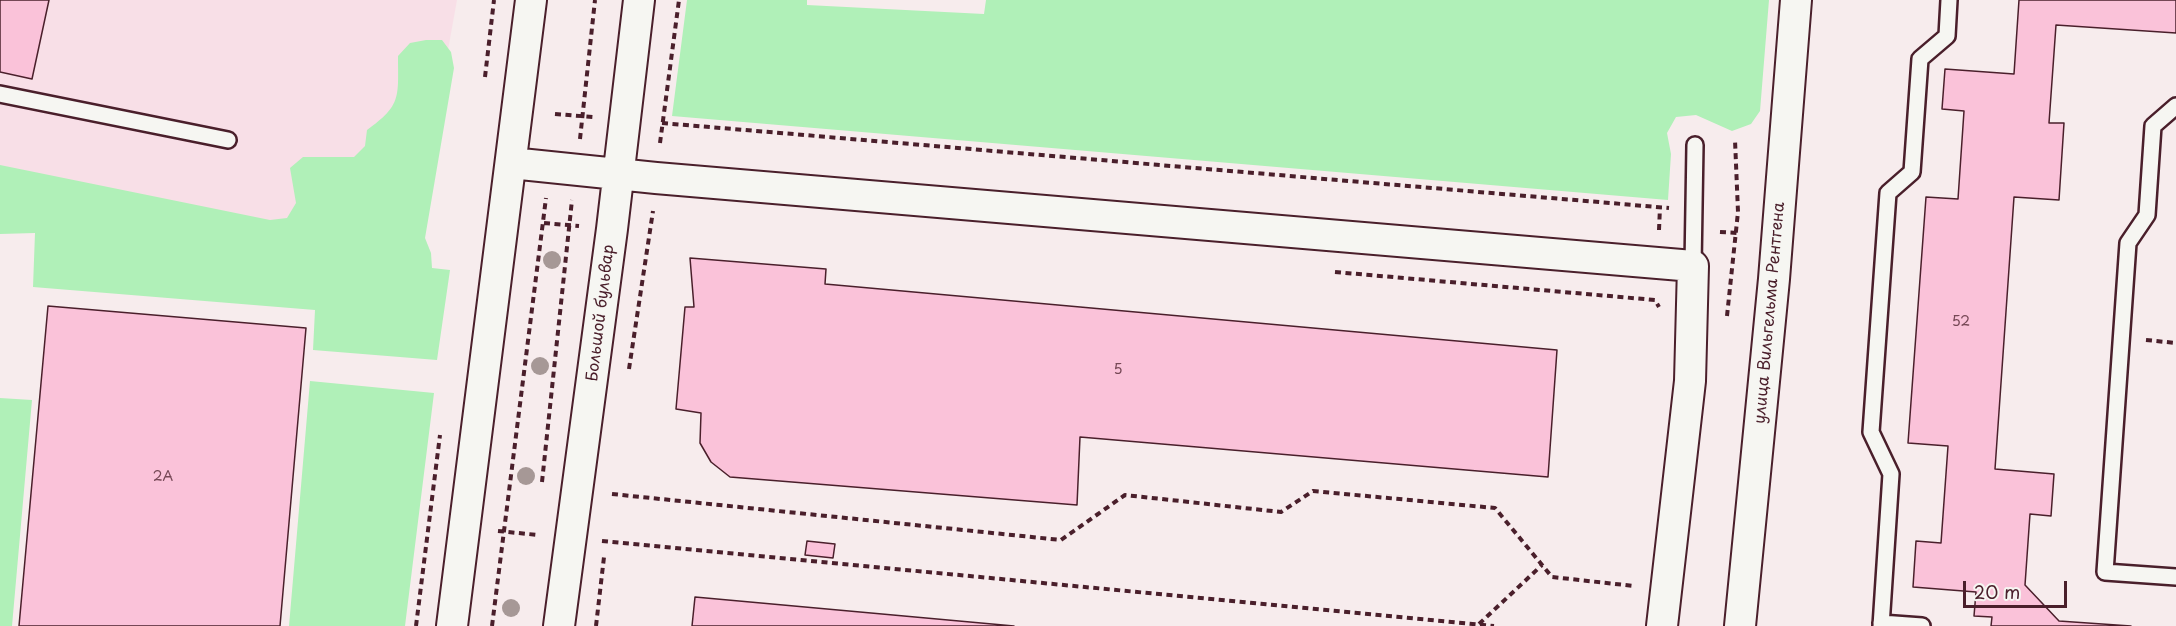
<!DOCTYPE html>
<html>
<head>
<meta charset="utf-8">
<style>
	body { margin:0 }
	#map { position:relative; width:2176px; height:626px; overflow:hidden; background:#f7eced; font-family:"Playpen Sans",sans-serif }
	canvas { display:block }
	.scale { position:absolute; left:1963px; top:581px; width:104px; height:27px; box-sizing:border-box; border:3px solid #4a1f2b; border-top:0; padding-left:8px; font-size:18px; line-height:21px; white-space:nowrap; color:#4a1f2b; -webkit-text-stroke:4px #f6f6f2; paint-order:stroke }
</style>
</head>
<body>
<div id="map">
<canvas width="2176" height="626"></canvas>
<div class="scale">20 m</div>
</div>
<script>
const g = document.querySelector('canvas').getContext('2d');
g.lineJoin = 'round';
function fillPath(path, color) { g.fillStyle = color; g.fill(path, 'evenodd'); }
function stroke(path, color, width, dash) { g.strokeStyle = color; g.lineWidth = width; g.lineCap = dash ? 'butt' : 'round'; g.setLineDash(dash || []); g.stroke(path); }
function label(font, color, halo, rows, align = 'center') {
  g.font = font + ' "Playpen Sans",sans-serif'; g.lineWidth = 6; g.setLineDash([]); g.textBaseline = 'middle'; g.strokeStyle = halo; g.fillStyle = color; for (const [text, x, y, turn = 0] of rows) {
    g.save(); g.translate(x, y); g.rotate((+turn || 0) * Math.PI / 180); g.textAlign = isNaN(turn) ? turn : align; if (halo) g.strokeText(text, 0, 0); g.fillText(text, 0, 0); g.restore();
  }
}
const built = new Path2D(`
	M0,0H457L410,261L0,177Z`);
const green = new Path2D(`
	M687,0H807V5L984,14L986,0H1769L1760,111L1751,124L1732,131L1696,115L1676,117L1667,133L1671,154L1668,200L672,116Z
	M426,40H442L451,52L454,68L425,238L431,253L432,268L450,270L437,360L313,350L315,310L33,287L35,233L0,234V165L270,220L287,218L296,203L290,168L303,157H354L365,146L367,130C402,105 398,97 398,56L410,43Z
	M310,381L434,393L405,626H289Z
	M0,398L32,400L12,626H0Z`);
const building = new Path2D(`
	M0,0H49L32,79L0,72Z
	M2019,0H2176V33L2056,25L2049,123H2064L2059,200L2014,197L1995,469L2054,474L2051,516L2030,514L2025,585L2059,621L2131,626H1991L1992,617L1974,616L1976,592L1913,587L1916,541L1941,543L1948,446L1908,443L1926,197L1958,199L1964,111L1942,109L1945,69L2014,74Z
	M690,258L826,269L825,284L1557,350L1548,477L1080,437L1077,505L730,477L711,462L700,443L701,413L676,409L685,307H694Z
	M48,306L306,328L280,626H19Z
	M807,541L835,544L833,558L805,555Z
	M695,597L1014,626H692Z`);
const path = new Path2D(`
	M485,77L494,0
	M555,114L593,117
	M662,123L1669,208
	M580,139L595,0
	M660,143L679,0
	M544,223L579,226
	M1659,230L1660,207
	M1720,232L1737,233
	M1335,272L1655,300L1659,307
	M1727,316L1738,212L1735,140
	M2146,340L2176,343
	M629,369L653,211
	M542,482L572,200
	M612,494L1061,540L1125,495L1281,512L1313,491L1495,508L1552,577L1634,586
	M498,531L538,535
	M602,541L1494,626
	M1479,624L1542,565
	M416,626L440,435
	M492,626L546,198
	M596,626L604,557`);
const service = new Path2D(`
	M0,94L228,140
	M2176,106L2153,126L2147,215L2128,243L2105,572L2176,577
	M1693,266L1695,145
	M1881,623L1922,626
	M1881,626L1891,474L1871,432L1888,193L1912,172L1920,59L1947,36L1949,0`);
const minor = new Path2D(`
	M511,163L656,178L1693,266L1690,381L1662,626
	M452,626L531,0
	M559,626L612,229L639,0
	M1740,626L1774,279L1796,0`);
const trees = [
	[552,260],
	[540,366],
	[526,476],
	[511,608]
];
const numberNames = [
	["52",1961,322],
	["5",1118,370],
	["2А",163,477]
];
const streetNames = [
	["Большой бульвар",601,313,-83],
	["улица Вильгельма Рентгена",1770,313,-85]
];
fillPath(built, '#f8dfe7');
fillPath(green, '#b0f0b8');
fillPath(building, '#fac2d9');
stroke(building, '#4a1f2b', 1.5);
stroke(service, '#4a1f2b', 20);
stroke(minor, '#4a1f2b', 34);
stroke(path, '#4a1f2b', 4, [6, 4.5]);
stroke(service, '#f6f6f2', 15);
stroke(minor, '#f6f6f2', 30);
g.fillStyle = '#a69896';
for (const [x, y] of trees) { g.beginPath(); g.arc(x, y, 9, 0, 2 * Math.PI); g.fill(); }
label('14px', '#764856', null, numberNames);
label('16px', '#4a1f2b', '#f6f6f2', streetNames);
</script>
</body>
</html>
